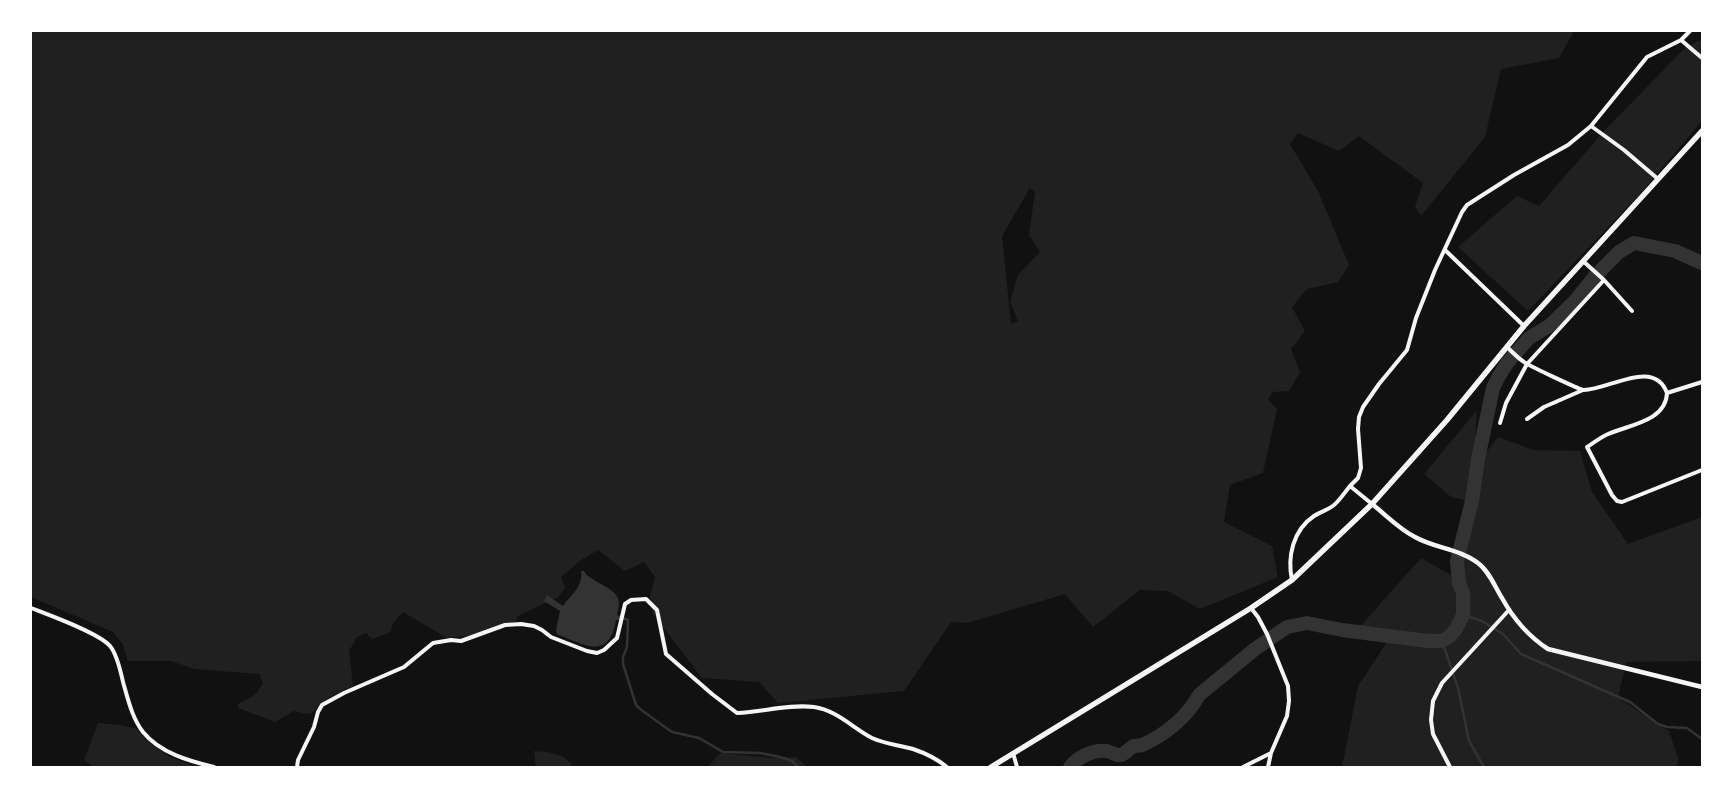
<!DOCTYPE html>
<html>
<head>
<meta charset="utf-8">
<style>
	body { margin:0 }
	#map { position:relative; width:1733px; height:798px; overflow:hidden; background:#111; font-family:"Golos Text",sans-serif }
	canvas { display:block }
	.frame { position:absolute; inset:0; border:32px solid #fff; pointer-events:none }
</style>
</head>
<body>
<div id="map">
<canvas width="1733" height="798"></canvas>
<div class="frame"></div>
</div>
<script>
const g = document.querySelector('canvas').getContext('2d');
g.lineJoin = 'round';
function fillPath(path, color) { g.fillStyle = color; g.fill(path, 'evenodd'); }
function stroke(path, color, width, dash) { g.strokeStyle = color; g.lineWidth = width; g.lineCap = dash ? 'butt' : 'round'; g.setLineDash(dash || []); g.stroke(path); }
const green = new Path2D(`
	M31,31H1574L1559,58L1501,69L1485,137L1421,216L1415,207L1423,183L1359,136L1339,151L1298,133L1290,144L1318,191L1349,265L1338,282L1307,289L1292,307L1305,331L1291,349L1300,372L1289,391L1273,392L1268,399L1277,409L1263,473L1230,485L1224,522L1272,546L1278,577L1200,609L1168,591L1140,590L1093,627L1065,594L967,623L951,622L904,691L778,703L759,682L702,678L653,614L650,597L655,577L644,562L625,571L598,550L581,560L561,577L565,588L558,597L518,616L516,621L473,635L447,638L403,612L392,624L391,632L372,639L366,633L357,637L349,651L353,686C344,690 333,694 325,701C310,712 317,717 294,711L275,722L238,708V704L256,694L263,683L259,674L194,669L171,661H128L122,643L113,632L31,597ZM1030,188L1035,192L1029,235L1040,252L1018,275L1010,302L1018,321L1011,324L1002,236Z
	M1702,39V121L1641,193L1528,311L1458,247L1517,196L1539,206L1605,130L1686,47Z
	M1477,410L1472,486L1478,463L1498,437L1534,450L1580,451L1592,492L1628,544L1702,517V661L1626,662L1618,698L1669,731L1678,758L1677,767H1341L1344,757L1358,686L1389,639L1393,636L1358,629L1421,558L1451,575L1469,501L1451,497L1424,474Z
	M98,723L120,725L137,729L146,740L170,757L197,767H94L84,760Z
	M534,751C548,752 566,753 573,767H536Z
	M720,753L772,758L796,757L807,767H709L710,764Z`);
const water = new Path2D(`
	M581,571H584C590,583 619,587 619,603C619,606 618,611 617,615L620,616V620H616C609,661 584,645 557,634L556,630L560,611L544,601L547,595L563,606C572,593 583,588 581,571Z`);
const stream = new Path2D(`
	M1463,615L1482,621L1503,634L1521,654L1630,702L1658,724L1667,727L1687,728L1702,739
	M622,618L628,620L627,647L623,657V664L636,705L640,709L672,732L699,738L723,752L760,753L780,757L792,761L798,767
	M1442,641L1458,688L1469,741L1484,767`);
const river = new Path2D(`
	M1070,767C1078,757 1094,749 1107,751C1112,752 1116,756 1121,755C1126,753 1130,748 1134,746C1137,745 1139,746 1142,745C1164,736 1188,716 1199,695L1255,649L1287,627L1307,623L1342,630L1428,641H1442L1449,637L1456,629L1463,615V593L1459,583L1457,561L1472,501L1478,459L1493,388L1499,376L1508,362L1529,338L1549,326L1575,301L1595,276L1619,252L1634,243L1675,251L1702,263`);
const minor = new Path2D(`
	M1681,40L1702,58
	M1591,126L1624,150L1658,179
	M1445,250L1524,326
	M1583,261L1604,280
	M1507,347C1512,352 1518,358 1524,362C1529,366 1579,389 1583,390C1607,391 1654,357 1667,393L1702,382
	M1667,393C1666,422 1627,425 1606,435C1600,438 1593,443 1587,447L1612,495L1617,501L1622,502L1702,470
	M1527,419L1544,407L1583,390
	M1500,423L1506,403L1527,364L1604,280L1632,311
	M1372,504L1350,486L1358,478L1361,468L1358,429L1359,417L1363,407L1379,384L1407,350L1416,318L1435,270L1462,212L1467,205L1514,175L1568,145L1591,126L1647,57L1681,40L1690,31
	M1292,580C1287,557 1293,530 1314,516C1320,512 1328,510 1334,505C1340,500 1345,492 1350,486
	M31,608C49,615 99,633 110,646C117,654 121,673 123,682C128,699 132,718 143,732C160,753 189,761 214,767
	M1251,608L1258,617L1267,634L1288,686L1289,701L1287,716L1271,753L1268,767
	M1013,753L1017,767
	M297,767L298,760L314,727L318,712L322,705L344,693L404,667L433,643L451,640L461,641L505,625L521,624L534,626L542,630L551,637L587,651L597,653L604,650L617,638L625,604L631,600L646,599L657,610L666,654L712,694L737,713C763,712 788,704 814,707C836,710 853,728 872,738C885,744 899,745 913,749C925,753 937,759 947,767
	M1243,767L1271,753
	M1450,767L1433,734L1431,720L1433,701L1442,683L1509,610`);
const tertiary = new Path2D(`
	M1372,504C1386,515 1399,529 1415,537C1434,548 1460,549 1478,563C1489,571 1495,587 1502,598C1513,618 1528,636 1548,649L1702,687`);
const primary = new Path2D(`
	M991,767L1251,608L1292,580L1372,504L1447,420L1524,326L1702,131`);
fillPath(green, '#202020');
fillPath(water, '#333');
stroke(stream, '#333', 2.5);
stroke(river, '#333', 14);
stroke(minor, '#f5f5f5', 4);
stroke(tertiary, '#f5f5f5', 4.5);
stroke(primary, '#f5f5f5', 5.5);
</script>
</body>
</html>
